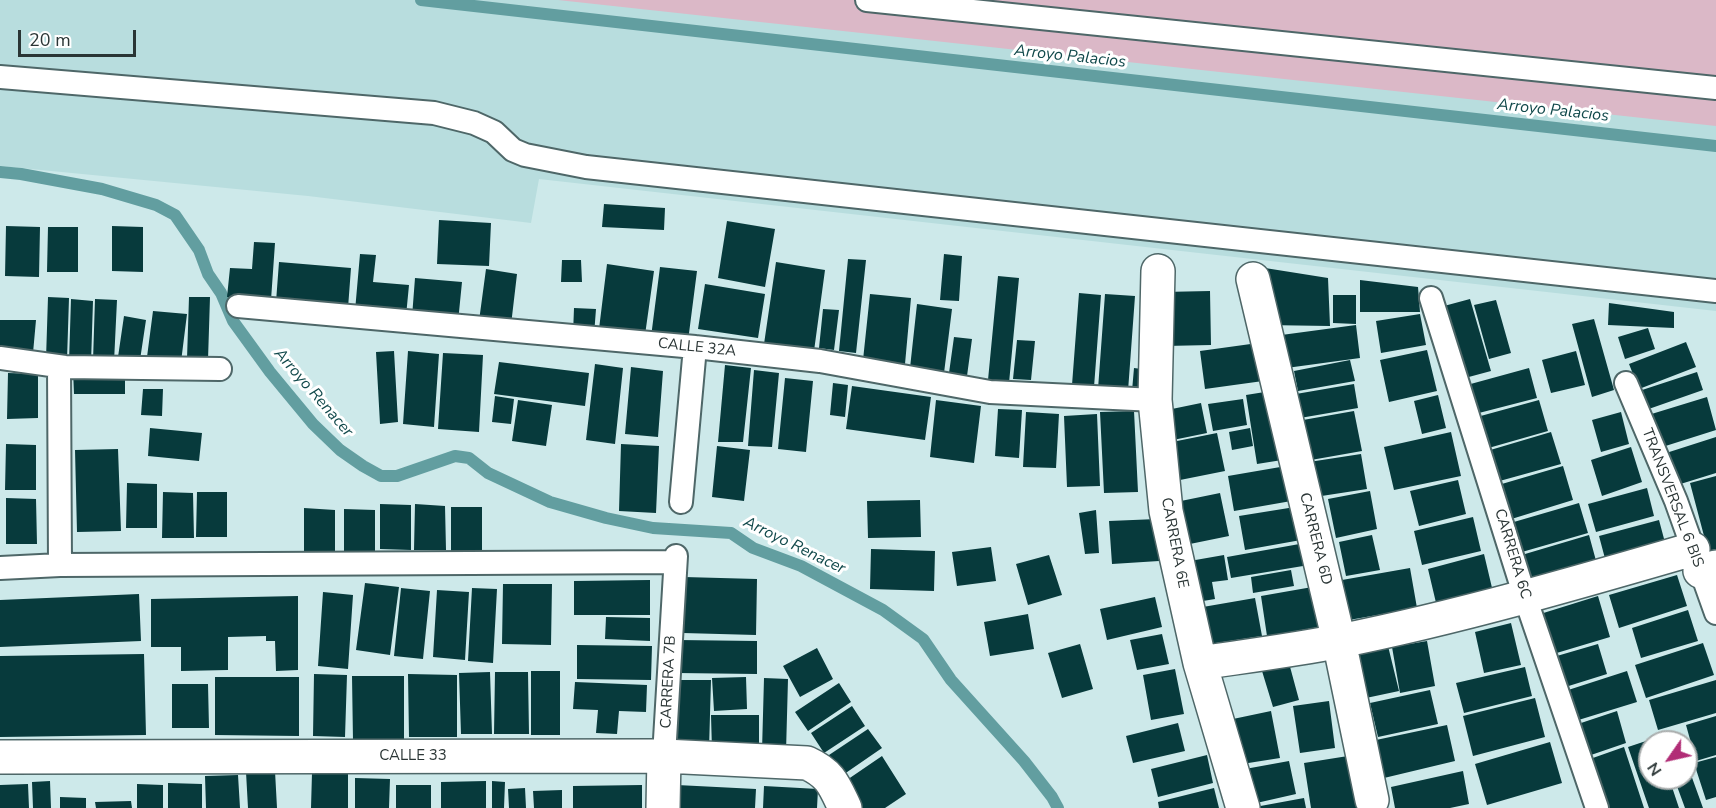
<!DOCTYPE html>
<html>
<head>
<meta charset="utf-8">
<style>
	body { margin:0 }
	#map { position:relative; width:1716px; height:808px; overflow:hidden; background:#cde9ea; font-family:"Nunito Sans",sans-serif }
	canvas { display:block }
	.north { position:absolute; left:1638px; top:730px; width:60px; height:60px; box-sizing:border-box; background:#fff; border:2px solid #aaaeae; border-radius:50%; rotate:236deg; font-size:16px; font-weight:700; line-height:24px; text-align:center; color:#2a3535 }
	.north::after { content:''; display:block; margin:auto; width:21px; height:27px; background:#b12d76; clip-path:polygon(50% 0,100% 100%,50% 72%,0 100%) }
	.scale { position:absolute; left:18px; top:30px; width:118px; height:27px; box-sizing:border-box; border:3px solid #2a3535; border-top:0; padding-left:8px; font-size:18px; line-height:21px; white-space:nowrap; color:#2a3535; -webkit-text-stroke:4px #fff; paint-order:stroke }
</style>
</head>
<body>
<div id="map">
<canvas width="1716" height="808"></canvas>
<div class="north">N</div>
<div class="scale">20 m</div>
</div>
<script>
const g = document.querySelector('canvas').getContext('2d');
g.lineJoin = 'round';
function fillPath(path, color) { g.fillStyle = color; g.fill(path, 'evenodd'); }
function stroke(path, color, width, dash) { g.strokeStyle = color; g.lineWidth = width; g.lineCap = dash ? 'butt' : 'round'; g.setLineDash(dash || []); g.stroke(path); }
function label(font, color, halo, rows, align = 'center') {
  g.font = font + ' "Nunito Sans",sans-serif'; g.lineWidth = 6; g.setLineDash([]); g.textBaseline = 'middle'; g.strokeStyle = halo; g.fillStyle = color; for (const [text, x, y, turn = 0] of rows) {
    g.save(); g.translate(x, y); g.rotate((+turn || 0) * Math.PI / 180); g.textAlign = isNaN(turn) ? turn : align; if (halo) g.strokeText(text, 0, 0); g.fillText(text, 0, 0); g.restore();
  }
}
const built = new Path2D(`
	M0,0H1716V311L539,179L531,223L308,196L0,166Z`);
const green = new Path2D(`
	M558,0H1716V126Z`);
const stream = new Path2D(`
	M421,0L1716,146
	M0,172L21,174L102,189L156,205L175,215L199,250L208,274L221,293L233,321L270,372L313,424L340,450L363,466L381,476H397L455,456L469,458L488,473L550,502L606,518L653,528L731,533L753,548L801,566L883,610L923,639L951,680L1024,761L1052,797L1058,808`);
const building = new Path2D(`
	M604,204L665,208L664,230L602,227Z
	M439,220L491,223L489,266L437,264Z
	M727,221L775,229L765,287L718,278Z
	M6,226L40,227L39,277L5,276Z
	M112,226L143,227V272L112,271Z
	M48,227H78V272H47Z
	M254,242L275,243L271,300L227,297L230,268L252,269Z
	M360,254L376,255L373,282L409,285L406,316L355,311Z
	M944,254L962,256L959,301L940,300Z
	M848,259L866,260L856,353L839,351Z
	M562,260H581L582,282H561Z
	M279,262L351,268L348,308L276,302Z
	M776,262L825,270L814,351L764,344Z
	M607,264L654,271L645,335L599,329Z
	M660,267L697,271L688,341L651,337Z
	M1265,268L1328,278L1330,326L1265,325Z
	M486,269L517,274L511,325L479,321Z
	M998,276L1019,278L1009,383L988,380Z
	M415,278L462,282L458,322L412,317Z
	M1360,280L1418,287L1420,312H1360Z
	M705,284L765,294L758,338L698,329Z
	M1210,291L1211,345L1165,346L1163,292Z
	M1079,293L1101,295L1094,387L1072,385Z
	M870,294L911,298L905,364L863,360Z
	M1105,294L1135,296L1128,391L1098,389Z
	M1333,295H1356V324L1333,323Z
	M48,297L69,298L67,360L46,359Z
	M189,297H210L208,360L187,359Z
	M71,299L93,301L91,363L69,362Z
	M95,299L117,300L114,362L93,361Z
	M1470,299L1491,371L1465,378L1444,306Z
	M1496,300L1511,353L1489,359L1474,305Z
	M1609,303L1674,312V328L1608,325Z
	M917,304L952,309L944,373L910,368Z
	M574,308L596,309L594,335L573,334Z
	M823,309L839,310L834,350L819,348Z
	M153,311L187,314L181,362L147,357Z
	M1420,314L1426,345L1381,353L1376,321Z
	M124,316L146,320L140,360L118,357Z
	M1594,319L1614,390L1592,397L1572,324Z
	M0,320H36L33,353L0,350Z
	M1356,325L1360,358L1279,369L1274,336Z
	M1648,328L1655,349L1625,359L1618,337Z
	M954,337L972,339L967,376L949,373Z
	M1017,340L1035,341L1031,380L1013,379Z
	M1686,342L1696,367L1639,389L1629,364Z
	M1258,343L1263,381L1205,389L1200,351Z
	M1427,350L1437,391L1389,402L1380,360Z
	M394,351L398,422L380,424L376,352Z
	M408,351L439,354L434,427L403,424Z
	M1576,351L1585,385L1551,393L1542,360Z
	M443,353L483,355L479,432L438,429Z
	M1350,360L1355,381L1298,391L1294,371Z
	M499,362L589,373L585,406L494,394Z
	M595,364L623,368L615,444L586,440Z
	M725,365L751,368L743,442H718Z
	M631,367L663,371L658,437L625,434Z
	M1134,368L1149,370L1146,392L1132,391Z
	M1529,368L1537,398L1475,414L1467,385Z
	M73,370H125V394H74Z
	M754,370L779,373L772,447L748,446Z
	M1697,372L1703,390L1643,411L1636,392Z
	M8,373L38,374V418L7,419Z
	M785,378L813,381L806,452L778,449Z
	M833,383L848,385L845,417L830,415Z
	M1354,384L1358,408L1300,418L1296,394Z
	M852,386L931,397L925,440L846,429Z
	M143,389H163L162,416L141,415Z
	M1271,391L1282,460L1257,464L1246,395Z
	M1438,395L1446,428L1422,434L1414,401Z
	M495,396L514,399L511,424L492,422Z
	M1707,397L1716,430L1656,449L1645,416Z
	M1243,399L1247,425L1213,431L1208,404Z
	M518,400L552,405L546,446L512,441Z
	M936,400L981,406L974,463L930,457Z
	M1539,400L1548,431L1485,449L1477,417Z
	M1201,403L1207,433L1173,440L1167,410Z
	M998,409L1022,410L1019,458L995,456Z
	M1134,411L1138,492L1104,493L1100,412Z
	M1354,411L1362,451L1311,460L1303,420Z
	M1026,412L1059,414L1056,468L1023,467Z
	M1621,412L1629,444L1601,452L1592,420Z
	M1097,414L1100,486L1067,487L1064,416Z
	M150,428L202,433L199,461L148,456Z
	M1250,428L1253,446L1232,450L1229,432Z
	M1451,432L1461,476L1394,490L1384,447Z
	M1551,432L1561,464L1496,482L1487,451Z
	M1217,433L1225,471L1175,481L1167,443Z
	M1716,437V473L1674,486L1663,454Z
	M6,444L36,445V490H5Z
	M621,444L659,446L656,513L619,511Z
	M717,446L750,450L744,501L712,497Z
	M1631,447L1642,482L1602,496L1591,460Z
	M118,449L121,531L77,532L75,450Z
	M1361,454L1367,489L1315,497L1309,462Z
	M1292,465L1297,500L1234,511L1228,476Z
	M1563,466L1573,500L1505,521L1495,486Z
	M1716,476V549L1708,551L1690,483Z
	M1458,480L1466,514L1419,526L1410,491Z
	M127,483L157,484V528H126Z
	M1647,488L1654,516L1596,532L1588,504Z
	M1370,491L1377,529L1336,538L1328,499Z
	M163,492L193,493L194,538H162Z
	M197,492H227V537H196Z
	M1220,493L1229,536L1185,545L1176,502Z
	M6,498L36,499L37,544H6Z
	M920,500L921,537L868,538L867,501Z
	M1579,503L1588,533L1515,554L1507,524Z
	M380,504L411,505V550L380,549Z
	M415,504L445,506L446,550H414Z
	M451,507H482V552H451Z
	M1295,507L1301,540L1245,550L1239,516Z
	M304,508L335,510V554H304Z
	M344,509L375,510V555H344Z
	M1096,510L1099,553L1085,554L1079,513Z
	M1473,517L1481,551L1422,565L1414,531Z
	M1157,519L1159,561L1112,564L1109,521Z
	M1659,520L1667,550L1607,566L1599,536Z
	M1372,535L1380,570L1346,576L1339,542Z
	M1589,535L1598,568L1524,589L1515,557Z
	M1305,543L1309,565L1231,578L1227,557Z
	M991,547L996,581L957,586L952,552Z
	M871,549L935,551L934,591L870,589Z
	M1484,554L1493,592L1437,607L1428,569Z
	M1049,555L1062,595L1028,605L1016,564Z
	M1224,555L1228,580L1212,582L1215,599L1191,603L1184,562Z
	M1410,568L1417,608L1349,620L1342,580Z
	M1291,570L1294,586L1253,593L1251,577Z
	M1677,575L1687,606L1619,628L1609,595Z
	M684,577L757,579L756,635L683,633Z
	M650,580V615H574V581Z
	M365,583L399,587L390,655L356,650Z
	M503,584H552L551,645L502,644Z
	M1318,586L1325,626L1267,636L1261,596Z
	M401,588L430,591L423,659L394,656Z
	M472,588L497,589L493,663L468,661Z
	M437,590L469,592L465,660L433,657Z
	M323,592L353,595L348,669L318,666Z
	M139,594L141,641L0,647V600Z
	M298,596V670L276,671L275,641H266V636L228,637V670L181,671V647H151V599Z
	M1598,596L1610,637L1550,655L1537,615Z
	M1155,597L1162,627L1107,640L1100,609Z
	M1255,598L1262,636L1203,645L1197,608Z
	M1688,610L1698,641L1641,658L1632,628Z
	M1028,614L1034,649L990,656L984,622Z
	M606,617L650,618V641L605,639Z
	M1511,623L1521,665L1484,673L1475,632Z
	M1162,634L1169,664L1137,670L1130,640Z
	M678,640L757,641V674L677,673Z
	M1427,641L1435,686L1400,693L1392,647Z
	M1703,643L1714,675L1646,698L1635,665Z
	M1080,644L1093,689L1062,698L1048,653Z
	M1598,644L1607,674L1559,689L1550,658Z
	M577,645L652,646L651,680L577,679Z
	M1388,646L1399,691L1366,698L1356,652Z
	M817,648L833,679L800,697L783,666Z
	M144,654L146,735L0,737V656Z
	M1289,663L1299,700L1273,707L1262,671Z
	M1525,667L1532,696L1464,713L1456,683Z
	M1175,669L1184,714L1151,720L1143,675Z
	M531,671H560V735H531Z
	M1627,671L1637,702L1572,722L1562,692Z
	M490,672L492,734H461L459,673Z
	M495,672H528L529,734H494Z
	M314,674L347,675L345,737L313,736Z
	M408,674L457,675V737H409Z
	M352,676H404V740L353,741Z
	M215,677H299V736L215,735Z
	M746,677L747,709L714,711L712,678Z
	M764,678L788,679L786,752L762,751Z
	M677,680H711L709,749L675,748Z
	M1716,680V713L1658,730L1649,700Z
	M575,682L647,685L646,712L619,711L617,734L596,733L598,710L573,709Z
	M839,683L851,702L808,731L795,712Z
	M172,684H208L209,728H172Z
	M1430,690L1438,724L1378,737L1370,703Z
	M1535,698L1545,737L1473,756L1463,716Z
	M1329,701L1335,748L1300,753L1293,706Z
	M852,706L865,726L824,753L811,733Z
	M1271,711L1280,758L1242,764L1233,719Z
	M1617,711L1626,743L1591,755L1581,723Z
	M711,715H759V750H712Z
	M1716,716V755L1696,761L1686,725Z
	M1178,723L1185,751L1133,763L1126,736Z
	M1447,725L1455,761L1384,778L1376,740Z
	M868,729L882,748L837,779L823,759Z
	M1655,738L1657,742H1650V778H1669L1679,808H1649L1628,747Z
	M1550,742L1562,783L1487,805L1475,764Z
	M1624,747L1644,808H1607L1590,759Z
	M1207,755L1213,783L1158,797L1151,769Z
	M882,756L906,794L885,808H857L841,784Z
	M1348,756L1357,808H1311L1304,763Z
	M1716,757V797L1706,800L1694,763Z
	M1289,761L1296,794L1252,804L1245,769Z
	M1686,761L1703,808H1685L1674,778H1686Z
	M275,771L277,808H248L246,772Z
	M1463,771L1469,804L1450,808H1395L1391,787Z
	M312,773L348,774V808H311Z
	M238,775L240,808H206L205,776Z
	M355,778L390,779L389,808H355Z
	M50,781L51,808H33L32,782Z
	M486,781V808H441V782Z
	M492,781L505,782L504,808H492Z
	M168,783L202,784V808H168Z
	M28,784L29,808H0V785Z
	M137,784L163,785V808H137Z
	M396,785H431V808H396Z
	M642,785V808H573V786Z
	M677,785L756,789L755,808H676Z
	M764,786L818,789L817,808H763Z
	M525,788L526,808H509L508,789Z
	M1214,788L1219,808H1159L1158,802Z
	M562,790V808H534L533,791Z
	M60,797L86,798V808H60Z
	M1304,798L1306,808H1255V807Z
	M131,801L132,808H96L95,802Z`);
const lane = new Path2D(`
	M867,0L1716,88
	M0,77L434,113L474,123L494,132L513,150L525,155L586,167L1716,291
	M1431,298L1525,597L1597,808
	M238,306L695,347L820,361L990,392L1155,400
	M0,358L65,367L220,369
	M59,367L60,565
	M1626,383L1676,501L1716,613
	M681,502L695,347
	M0,568L60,565L675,562
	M664,756L676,556`);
const street = new Path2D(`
	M1158,271L1155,400L1166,511L1200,663L1243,808
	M1253,279L1339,641L1372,800
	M1700,571L1716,567
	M1200,663C1247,656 1294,650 1340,641C1459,617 1576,583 1693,549
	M0,757L664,756L807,763C831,774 834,785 845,808
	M663,808L664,756`);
const streetNames = [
	["CALLE 32A",697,348,6],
	["TRANSVERSAL 6 BIS",1672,498,69],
	["CARRERA 6D",1315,539,76],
	["CARRERA 6E",1174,543,79],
	["CARRERA 6C",1512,554,73],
	["CARRERA 7B",669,682,-87],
	["CALLE 33",413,756]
];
const waterNames = [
	["Arroyo Palacios",1070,57,6],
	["Arroyo Palacios",1553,111,6],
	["Arroyo Renacer",313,393,49],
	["Arroyo Renacer",794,546,26]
];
fillPath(built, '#b8ddde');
fillPath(green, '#dbb8c7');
stroke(stream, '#629ea0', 12);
fillPath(building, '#073a3c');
stroke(lane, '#4e6768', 26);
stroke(street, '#4e6768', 36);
stroke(lane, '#fff', 22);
stroke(street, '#fff', 33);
label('15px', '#2a3535', '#fff', streetNames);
label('italic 16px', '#11494b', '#fff', waterNames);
</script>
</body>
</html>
